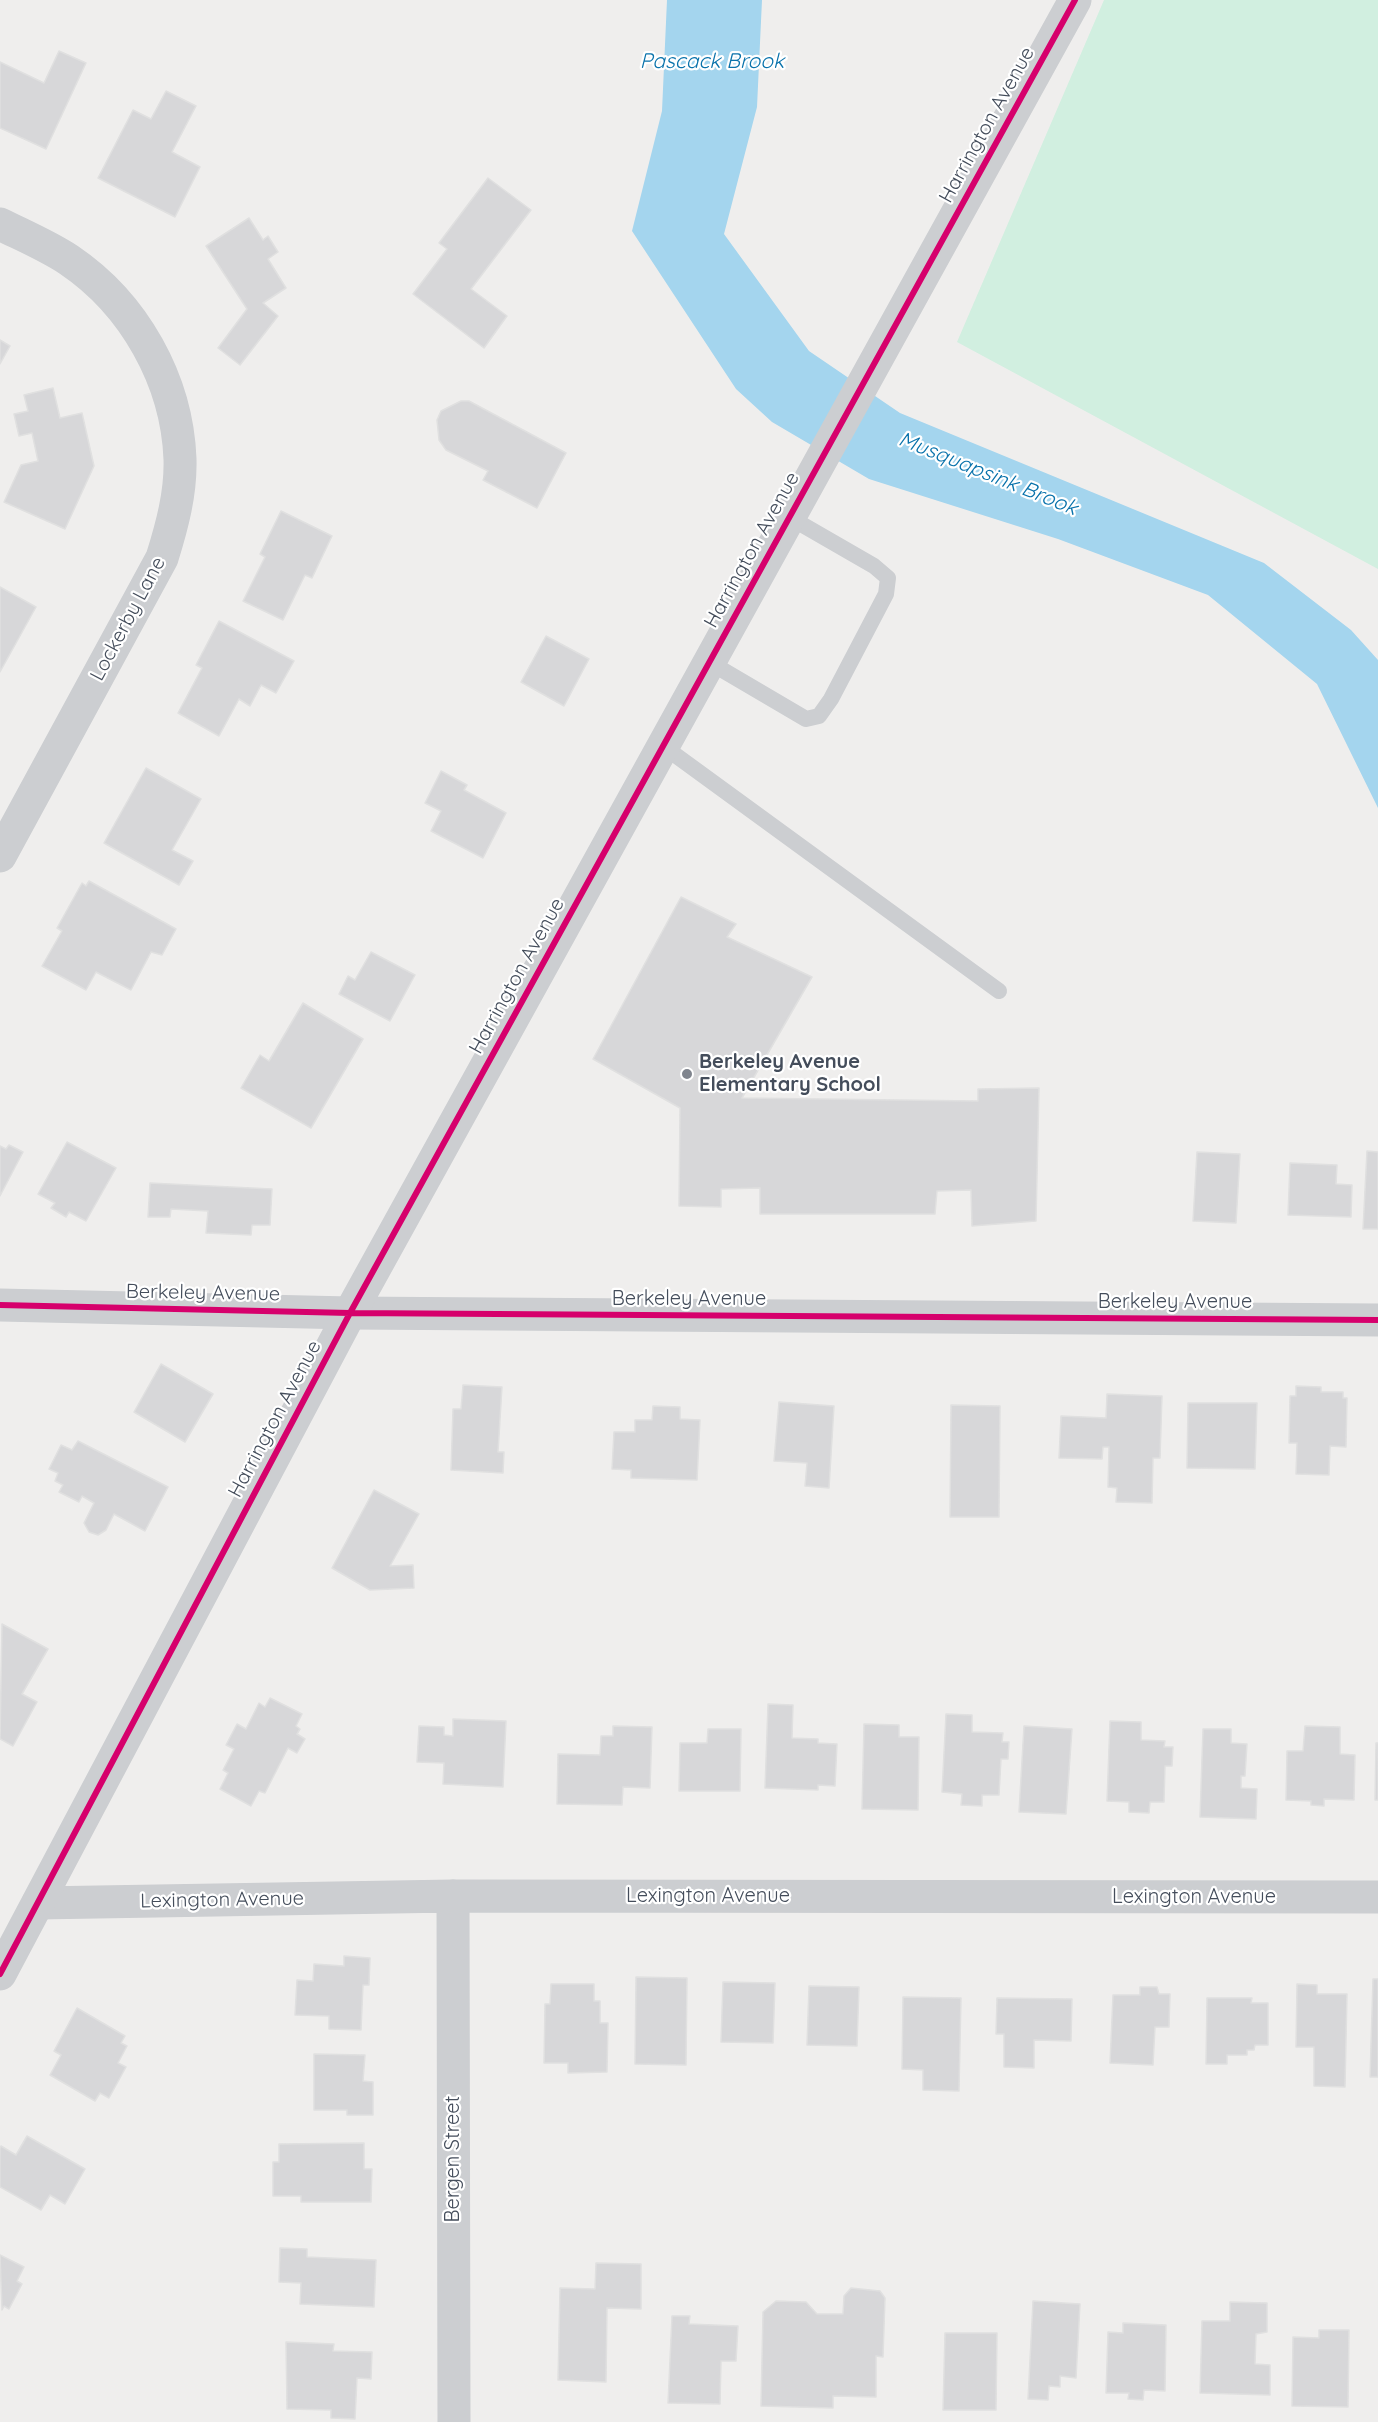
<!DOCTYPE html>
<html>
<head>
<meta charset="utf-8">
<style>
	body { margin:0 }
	canvas { display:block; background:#efeeed }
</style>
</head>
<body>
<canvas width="1378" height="2422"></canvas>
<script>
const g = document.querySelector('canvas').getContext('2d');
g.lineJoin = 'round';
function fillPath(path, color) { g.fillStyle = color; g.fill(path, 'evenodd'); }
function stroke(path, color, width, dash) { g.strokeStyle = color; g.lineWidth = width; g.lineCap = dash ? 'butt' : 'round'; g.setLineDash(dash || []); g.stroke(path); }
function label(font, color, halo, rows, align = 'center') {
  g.font = font + ' Quicksand,sans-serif'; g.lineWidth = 4.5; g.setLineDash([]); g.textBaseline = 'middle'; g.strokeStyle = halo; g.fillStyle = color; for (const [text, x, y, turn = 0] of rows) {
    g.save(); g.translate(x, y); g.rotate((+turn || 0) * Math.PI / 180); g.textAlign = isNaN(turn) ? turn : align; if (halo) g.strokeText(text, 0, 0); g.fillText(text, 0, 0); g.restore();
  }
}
const green = new Path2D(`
	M1104,0H1378V569L957,342Z`);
const water = new Path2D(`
	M667,0H762L757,107L724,234L809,351L900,413L1264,563L1351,630L1378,660V808L1317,684L1208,595L1058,539L869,479L772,422L736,389L632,231L662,111Z`);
const building = new Path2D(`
	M59,51L86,63L46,149L0,128V62L44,83Z
	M166,91L196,106L172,152L200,167L175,217L98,178L133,110L151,119Z
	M488,178L531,210L471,289L507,316L484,348L413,294L447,249L439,243Z
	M249,218L263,240L268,236L278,252L268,259L286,288L263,303L278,316L240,365L218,348L247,309L206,246Z
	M0,340L10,346L0,364Z
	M53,388L60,418L82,413L94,466L65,529L4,502L21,465L38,461L32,433L19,436L14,414L28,411L24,395Z
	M461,401H469L566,453L537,508L483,480L488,471L446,450L439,440L437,420L441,411Z
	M281,511L332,536L312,578L305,575L283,620L243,601L265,557L260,554Z
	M0,587L36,607L0,672Z
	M219,621L294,661L276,693L261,685L250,706L239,699L219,736L178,713L202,668L196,665Z
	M546,636L589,659L564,706L521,682Z
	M146,768L201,799L172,850L193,861L179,885L104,843Z
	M441,771L467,785L464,790L506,813L483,858L431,831L441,811L425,803Z
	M89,881L176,929L162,955L151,952L131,990L96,972L86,990L42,966L62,931L57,928L82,883L86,886Z
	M681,897L736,924L727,937L812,977L742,1098L978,1101V1089L1039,1088L1036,1221L972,1226L971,1190L937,1191L935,1214H760V1188L721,1189V1207L679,1206L680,1108L593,1059Z
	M371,952L415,975L390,1021L339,994L348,976L355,980Z
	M303,1003L363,1039L311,1128L241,1088L260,1055L269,1061Z
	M67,1142L116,1168L86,1221L69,1212L66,1217L51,1208L55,1203L38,1194Z
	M9,1145L23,1152L0,1196V1146L6,1149Z
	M1367,1151L1378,1152V1229H1363Z
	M1197,1152L1240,1154L1236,1223L1193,1221Z
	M1290,1163L1337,1165L1336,1184L1352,1185L1351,1217L1288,1215Z
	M150,1183L272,1189L270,1225H252L251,1235L206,1233L208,1211L171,1209L170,1217H148Z
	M161,1364L213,1394L185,1442L134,1412Z
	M463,1385L502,1387L498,1452H504L503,1473L451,1470L453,1409H461Z
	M1296,1386L1321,1387V1392H1343V1398H1347L1346,1447L1330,1446L1329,1475L1296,1474L1297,1443H1289L1290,1396H1296Z
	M1107,1394L1162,1396L1160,1458H1153L1152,1503L1116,1502L1117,1488L1108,1487L1109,1447H1103L1102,1459L1059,1458L1061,1416L1106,1418Z
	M779,1402L834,1406L829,1488L805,1486L807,1463L774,1461Z
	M1188,1403H1257L1255,1469L1187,1468Z
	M951,1405L1000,1406L999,1517H950Z
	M653,1406L680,1407V1419L700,1420L697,1480L631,1478V1470L612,1469L614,1432H635V1420H652Z
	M78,1441L168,1487L145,1531L114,1514L106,1530L98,1535L89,1532L84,1523L94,1503L82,1496L79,1502L59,1492L63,1485L55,1481L58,1473L49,1469L61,1445L72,1450Z
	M374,1490L419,1514L390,1566L413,1565L414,1588L370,1590L332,1568Z
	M2,1624L48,1649L22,1694L37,1702L13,1746L0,1739Z
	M270,1698L302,1714L296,1726L300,1729L297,1734L305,1739L297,1753L288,1748L265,1793L259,1791L251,1806L220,1789L228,1773L223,1770L234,1749L226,1745L237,1724L246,1729L259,1703L265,1707Z
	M768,1704L793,1705L792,1738L818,1739V1743L837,1744L835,1786L818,1785V1790L765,1788Z
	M946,1714L972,1715V1732L1003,1733L1002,1742H1009L1008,1759H1001L999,1795H982V1806L961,1805L962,1794L942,1792Z
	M453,1719L506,1721L503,1787L443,1784L444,1763L417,1762L419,1726L444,1727V1735L453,1736Z
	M1110,1721L1141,1722V1740L1165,1741L1164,1747H1173L1172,1766H1165L1164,1802H1150L1149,1813L1129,1812V1802L1107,1801Z
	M864,1724L899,1725V1737H919L918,1810L862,1809Z
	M613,1726L652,1727L650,1788L623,1787L622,1805L557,1804L558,1754L600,1755L601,1736H613Z
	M1024,1726L1072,1729L1066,1814L1019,1812Z
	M1305,1726L1340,1727V1754L1355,1755L1354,1800L1324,1799V1806L1311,1805V1801L1286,1800L1287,1751H1303Z
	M708,1729H741L740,1791H679L680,1743H707Z
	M1203,1729H1231V1743L1247,1744L1245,1776H1241V1788L1257,1789L1256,1819L1200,1817Z
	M1376,1743H1378V1800H1375Z
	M344,1956L370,1958L369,1985H363L361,2030L329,2029V2016L295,2015L297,1980L313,1981L314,1964L344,1966Z
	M636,1977L687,1978L686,2065L635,2064Z
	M1373,1979H1378V2077H1370Z
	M723,1982L775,1983L773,2043L721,2042Z
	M551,1984H594V2001H600V2023H608L607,2072L568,2073V2063H544L545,2004H550Z
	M1297,1984L1317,1985V1994H1347L1345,2087L1314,2086V2047H1296Z
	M809,1986L859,1987L857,2046L807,2045Z
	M1140,1987H1157L1159,1994H1170L1169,2027H1155L1153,2065L1110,2063L1113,1995H1140Z
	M903,1997L961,1998L959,2091L923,2090V2070L902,2069Z
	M997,1998L1072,1999L1071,2041L1034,2040V2068L1004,2067V2034H996Z
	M1207,1998H1252L1251,2003H1268V2045H1255L1254,2050H1247V2055H1227V2064H1206Z
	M77,2008L125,2036L121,2043L127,2046L118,2063L126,2067L109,2098L100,2093L95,2101L50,2075L61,2055L54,2051Z
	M314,2054L365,2055L363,2081L373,2082V2115H347V2110H314Z
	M27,2136L85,2169L65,2204L50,2195L41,2210L0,2187V2148L1,2146L16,2155Z
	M364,2143V2169H372L371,2202H301V2196H273V2162H279V2144Z
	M280,2248L307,2249V2257L376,2260L374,2307L300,2304L301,2283L279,2282Z
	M0,2255L24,2267L17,2281L22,2284L9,2309L4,2306L2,2310Z
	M596,2263L641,2264V2309L607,2308L606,2382L558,2380L560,2288L595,2289Z
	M851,2288L880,2291L885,2298L883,2357L876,2356V2397L833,2396V2408L761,2406L763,2312L776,2301L806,2302L817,2314H843L844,2296Z
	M1033,2301L1080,2304L1076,2378L1060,2376V2387L1049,2386L1048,2400L1028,2399Z
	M1230,2302L1267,2303V2332L1256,2334L1255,2364L1270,2365V2395L1200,2393L1202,2321H1230Z
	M672,2316H690L689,2324L738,2326L736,2361H721L720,2404L668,2403Z
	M1123,2323L1166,2325L1165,2391L1144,2390L1143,2400L1128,2399L1129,2393H1106L1108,2332L1123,2333Z
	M1319,2330H1349L1348,2407L1292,2406L1293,2337L1319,2338Z
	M945,2333H997L996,2410H943Z
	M286,2342L334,2344L333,2351L372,2352L371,2379L357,2378L355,2419L331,2418V2410L287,2409Z`);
const service = new Path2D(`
	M709,662L806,719L819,716L831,699L886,594L888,578L874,566L789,517
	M663,746L999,991`);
const minor = new Path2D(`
	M0,224C22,235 48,246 69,260C134,304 177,380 180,459C181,493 172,526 162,558L0,856
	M0,1305L350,1313L1378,1320
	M453,1896L454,2422
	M38,1903L453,1896L1378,1897`);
const tertiary = new Path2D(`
	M0,1974L350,1313L1075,0`);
const cycleway = new Path2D(`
	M0,1305L350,1313L1378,1320
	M0,1974L350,1313L1075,0`);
const markers = [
	[687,1074,6,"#80858e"]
];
const streetNames = [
	["Harrington Avenue",987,125,-61],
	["Harrington Avenue",752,550,-61],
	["Lockerby Lane",128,619,-62],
	["Harrington Avenue",517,976,-61],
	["Berkeley Avenue",203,1293,1],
	["Berkeley Avenue",689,1299],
	["Berkeley Avenue",1175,1302],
	["Harrington Avenue",275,1419,-62],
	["Lexington Avenue",708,1896],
	["Lexington Avenue",1194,1897],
	["Lexington Avenue",222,1900,-1],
	["Bergen Street",453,2159,-90]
];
const poiNames = [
	["Berkeley Avenue",699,1062],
	["Elementary School",699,1085]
];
const waterNames = [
	["Pascack Brook",712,62],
	["Musquapsink Brook",988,474,22]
];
fillPath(green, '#d1efe0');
fillPath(water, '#a4d5ee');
fillPath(building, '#d7d7d9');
stroke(building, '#e0e0e0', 1.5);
stroke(service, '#ccced1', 16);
stroke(minor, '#ccced1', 33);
stroke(tertiary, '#ccced1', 33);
stroke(cycleway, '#d6006c', 6);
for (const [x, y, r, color] of markers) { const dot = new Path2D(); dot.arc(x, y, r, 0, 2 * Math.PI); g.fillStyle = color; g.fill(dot); stroke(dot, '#fff', 2); }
label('20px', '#444d5b', '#fff', streetNames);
label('bold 20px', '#444d5b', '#fff', poiNames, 'left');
label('italic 21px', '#0872ab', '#fff', waterNames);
</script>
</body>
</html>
